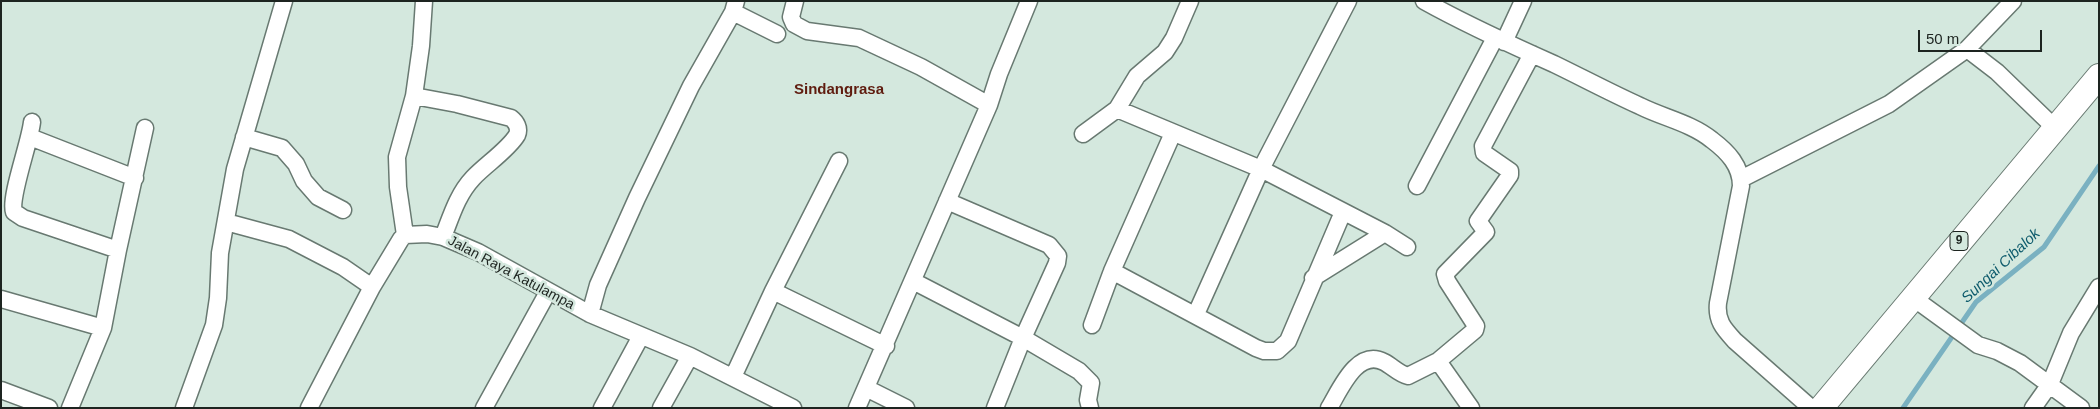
<!DOCTYPE html>
<html>
<head>
<meta charset="utf-8">
<style>
	body { margin:0 }
	#map { position:relative; width:2100px; height:409px; overflow:hidden; background:#d4e8de; font-family:Helvetica,sans-serif }
	canvas { display:block }
	.frame { position:absolute; inset:0; border:2px solid #1d2420; pointer-events:none }
	.scale { position:absolute; left:1918px; top:30px; width:124px; height:22px; box-sizing:border-box; border:2px solid #1d2420; border-top:0; padding-left:6px; font-size:15px; line-height:18px; white-space:nowrap; color:#1d2420; -webkit-text-stroke:4px #d4e8de; paint-order:stroke }
</style>
</head>
<body>
<div id="map">
<canvas width="2100" height="409"></canvas>
<div class="frame"></div>
<div class="scale">50 m</div>
</div>
<script>
const g = document.querySelector('canvas').getContext('2d');
g.lineJoin = 'round';
function stroke(path, color, width, dash) { g.strokeStyle = color; g.lineWidth = width; g.lineCap = dash ? 'butt' : 'round'; g.setLineDash(dash || []); g.stroke(path); }
function label(font, color, halo, rows, align = 'center') {
  g.font = font + ' Helvetica,sans-serif'; g.lineWidth = 5; g.setLineDash([]); g.textBaseline = 'middle'; g.strokeStyle = halo; g.fillStyle = color; for (const [text, x, y, turn = 0] of rows) {
    g.save(); g.translate(x, y); g.rotate((+turn || 0) * Math.PI / 180); g.textAlign = isNaN(turn) ? turn : align; if (halo) g.strokeText(text, 0, 0); g.fillText(text, 0, 0); g.restore();
  }
}
const stream = new Path2D(`
	M1903,408L1976,302L2044,247L2099,166`);
const minor = new Path2D(`
	M795,1L791,17L794,24L807,31L859,38L921,67L989,105
	M1424,1C1467,25 1509,44 1554,64C1583,78 1611,93 1640,106C1664,118 1691,123 1712,140C1728,152 1741,166 1741,186L1718,303C1716,321 1724,329 1735,341L1811,408
	M733,12L777,34
	M1504,42L1523,1
	M1967,49L1997,72L2055,128
	M414,96L457,104L511,118C516,122 520,128 517,135C508,150 485,165 473,178C457,195 451,217 443,237
	M1117,109L1261,169L1385,233L1407,247
	M32,122C30,142 9,198 14,212L23,218L118,250
	M1083,134L1117,109L1137,76L1165,52L1174,38L1190,1
	M30,137L135,178
	M244,137L282,148L296,164L304,181L318,197L343,210
	M1741,179L1889,104L1967,49L2013,1
	M1417,186L1495,38
	M947,201L1049,245L1058,256L1057,263L1023,338L995,408
	M226,222L289,239L343,267L372,287
	M405,235L398,187L397,157L414,96L421,46L424,1
	M1112,271L1256,348L1264,351H1277L1288,341L1343,212
	M1313,278L1385,233
	M913,281L1023,338L1079,371L1091,383L1088,400L1090,408
	M773,291L886,346
	M1912,297L1978,345L1997,351L2020,363L2081,408
	M1,299L103,328
	M590,314L598,285L637,198L691,86L733,12L736,1
	M1196,314L1261,169L1348,1
	M1092,325L1112,271L1173,133
	M1438,361L1475,330L1476,326L1447,281L1445,274L1486,232L1478,221L1510,175V171L1484,153L1483,146L1532,54
	M733,377L773,291L839,161
	M866,388L906,408
	M1,390L49,408
	M70,408L103,328L118,250L145,128
	M184,408L214,325L218,298L220,253L235,169L284,1
	M309,408L372,287L401,239L405,235L427,234L443,237L478,252L590,314L690,356L793,408
	M484,408L548,292
	M602,408L641,336
	M661,408L690,356
	M857,408L989,105L999,74L1029,1
	M1329,408C1340,390 1357,348 1384,362C1392,366 1399,374 1408,376L1438,361L1471,408
	M2033,408L2050,384L2071,333L2099,287`);
const highway = new Path2D(`
	M1821,408L2099,76`);
const shields = [
	[1959,241,18]
];
const shieldNames = [
	["9",1959,241]
];
const streetNames = [
	["Jalan Raya Katulampa",511,273,28]
];
const neighbourhoodNames = [
	["Sindangrasa",839,90]
];
const waterNames = [
	["Sungai Cibalok",2001,266,-43]
];
stroke(stream, '#7ab1c1', 5);
stroke(minor, '#687971', 19);
stroke(highway, '#687971', 26);
stroke(minor, '#fff', 16);
stroke(highway, '#fff', 24);
for (const [x, y, w] of shields) { const box = new Path2D(); box.roundRect(x - w / 2, y - 9.5, w, 19, 4); g.fillStyle = '#d4e8de'; g.fill(box); stroke(box, '#1d2420', 1); }
label('bold 12px', '#1d2420', null, shieldNames);
label('14px', '#1d2420', '#d4e8de', streetNames);
label('bold 15px', '#5f1c0f', '#d4e8de', neighbourhoodNames);
label('italic 15px', '#0e5b6c', '#d4e8de', waterNames);
</script>
</body>
</html>
